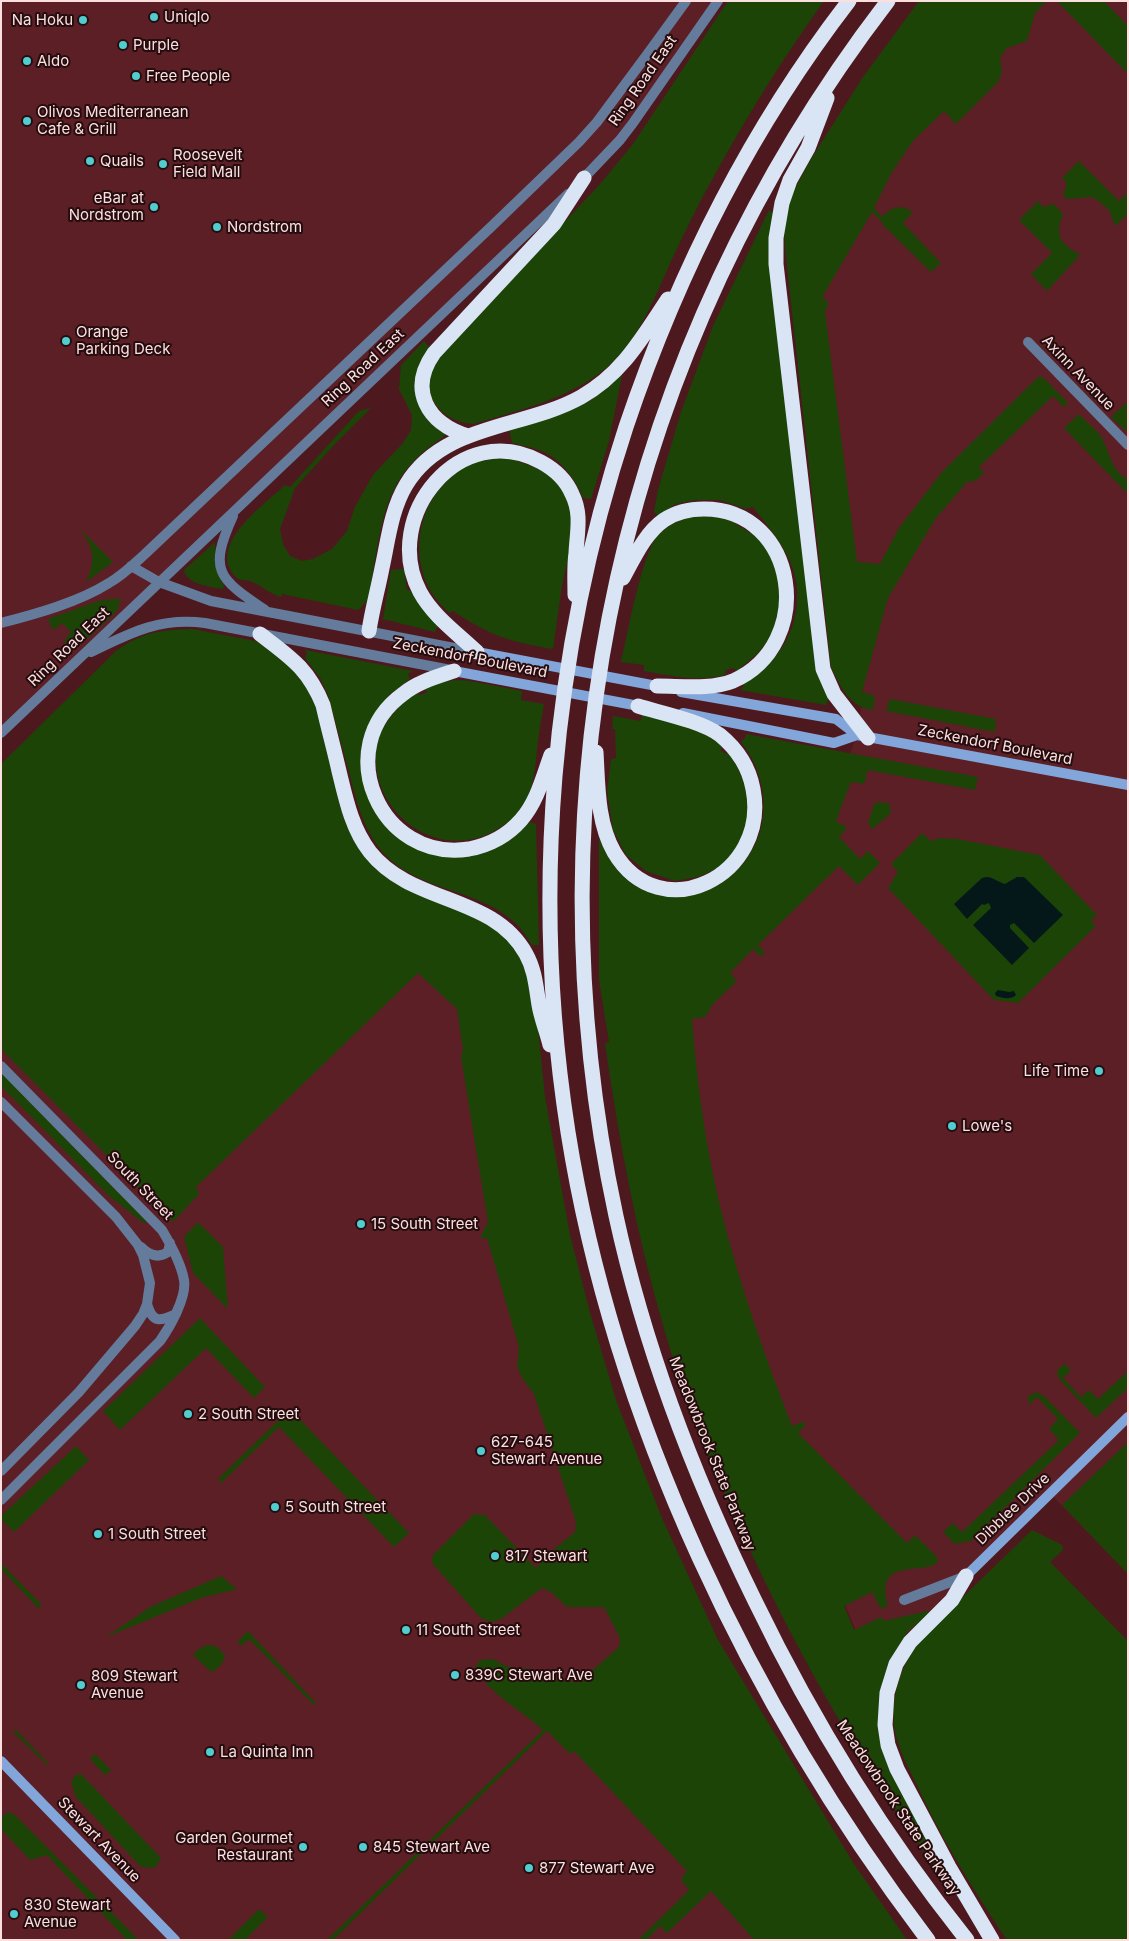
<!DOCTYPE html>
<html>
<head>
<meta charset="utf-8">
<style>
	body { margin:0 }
	#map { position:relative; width:1129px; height:1941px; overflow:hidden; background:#4e191e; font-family:Inter,sans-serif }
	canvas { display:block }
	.frame { position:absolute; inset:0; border:2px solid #fcdfdf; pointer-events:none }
</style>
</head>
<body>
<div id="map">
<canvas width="1129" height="1941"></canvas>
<div class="frame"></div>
</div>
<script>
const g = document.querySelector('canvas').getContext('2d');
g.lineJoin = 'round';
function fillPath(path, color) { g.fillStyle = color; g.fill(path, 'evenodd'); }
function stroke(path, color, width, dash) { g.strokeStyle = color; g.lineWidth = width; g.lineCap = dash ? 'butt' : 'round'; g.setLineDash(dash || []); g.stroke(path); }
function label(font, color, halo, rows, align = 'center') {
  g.font = font + ' Inter,sans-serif'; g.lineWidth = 4; g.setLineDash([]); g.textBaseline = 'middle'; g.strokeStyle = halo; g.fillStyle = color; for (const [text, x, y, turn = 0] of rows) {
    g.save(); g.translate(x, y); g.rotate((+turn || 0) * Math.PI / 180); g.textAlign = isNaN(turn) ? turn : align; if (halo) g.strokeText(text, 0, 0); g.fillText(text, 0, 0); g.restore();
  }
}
const built = new Path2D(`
	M1,1H718L620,140L1,733Z
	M1021,1H1128V1574L1050,1493L966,1576L934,1619L907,1633L877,1681L689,1232L670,1023L818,840L857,735L863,695L821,297L861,203Z
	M418,970L459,1008L763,1940H1V1007Z`);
const green = new Path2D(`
	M728,1H824C783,58 746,117 713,178C698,204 685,232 672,259C653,301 636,348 597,375C561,401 515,411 474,424C444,423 418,396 433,365C437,359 443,353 447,347L601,183L633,144Z
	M919,1H1047L1035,13L1027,41L1007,48L1000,57L1002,72L999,78L1000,80L956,124L944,111L913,141L892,172L874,208L882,217C891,206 901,204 913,212L903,223L941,263L931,272L882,224V222L872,212L824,294L823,299L827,300L828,305L825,312L857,562L880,564L899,528L942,472L1038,377H1043L1068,403L1064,407L1053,396L979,467L984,473L975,481L967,482L936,518L888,598L862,692L873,695L875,699L873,710C849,707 841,687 831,667L785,248L784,223L789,199L811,159L863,77Z
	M1057,1H1104L1128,26V74Z
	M1079,161L1119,201L1128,192V214L1115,226L1109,210L1097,200L1091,197L1069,199L1063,196L1067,183L1062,178Z
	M1038,201L1043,207L1054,204L1063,214C1054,237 1061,243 1080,255L1047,291L1031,274L1052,253L1019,220Z
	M769,210L775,214L833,698L828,700L826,705L740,690L744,685L742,682C755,674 768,666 778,653C798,628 803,591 790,561C781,541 766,524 753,507L746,509L720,500H696L676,504L658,516L654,512L658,490L681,412L713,326Z
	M424,341L430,348L421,361L417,373L447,434C434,444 421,452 411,464C380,498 378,548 370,591L367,601L358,610L282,594L281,597C270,594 261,585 250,581C247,580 242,581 239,579C235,578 231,571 229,567C218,537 265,504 285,485L290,487L359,411L371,408L335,444L295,488L280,529L283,544L290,556L302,561L313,559L332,549L347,531L355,507L373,475L403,443L411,430L412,415L399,389L401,365Z
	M622,375L609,441L591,499L583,498C576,481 564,463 546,453C537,448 523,446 512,443L509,429L588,402Z
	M1128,401V433L1111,417Z
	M1079,414C1085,421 1100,432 1103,440C1111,455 1111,471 1128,479V494L1064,428Z
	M506,457L548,472L561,485L573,508L575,530L562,585L553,649C510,642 489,635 453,611L449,613C440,604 431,594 426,582C412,548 420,506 447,481C452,476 456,471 462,468C476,461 490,459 506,457Z
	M701,514L724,517L759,538L773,558L781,587V610L774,634L759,652L737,671L733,668L726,670L725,675C696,682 673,676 644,671V665L621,662C628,635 642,549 660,533C672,522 685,518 701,514Z
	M80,529L113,562L86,582C96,559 94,549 80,529Z
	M215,542L216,567L224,586L223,589C211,587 186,584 184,570Z
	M404,569L407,590L413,591L441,625L437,627L435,632L383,619L391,570Z
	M111,599H121L117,611L74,651L64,641L71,632L62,623L55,629H52L48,619L98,601Z
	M192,629L255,641L279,653L294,670L313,695L365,853L499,927L523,956L535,998L545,1097L570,1235L590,1313L617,1403L661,1516L718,1640L854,1864L907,1940H754L711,1891L667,1933L660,1926L646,1940H638L689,1890L682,1881V1877L687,1871L574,1751L570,1754L547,1731L333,1940H327L543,1730C523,1711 487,1693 475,1667L480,1660L493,1659L508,1667L532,1669L550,1677L578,1683L619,1647L620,1638L604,1607H567L551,1592L542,1588L501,1619L491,1622L481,1618L432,1563L433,1555L474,1514L485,1515L536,1568L552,1551L575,1532L576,1522L534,1394L522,1378L517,1366L519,1347L487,1238H480L488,1222L461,1057L463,1050L457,1009L418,973L196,1187L199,1194L173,1222L1,1049V764L116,651C142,632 161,630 192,629Z
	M305,650L413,671L408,674L410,679L389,695L376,713L369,794L424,848L511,838L530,822L536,824L539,945H532C526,936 521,927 513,921C475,887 415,892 380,849C362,826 355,796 348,768C341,744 335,719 328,695L320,678L305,658L307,653Z
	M454,680L470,681L522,691L521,700L544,704C542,717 539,729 538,742C535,765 535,791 520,811C513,819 505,825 496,830C440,863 372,815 376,753C377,727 398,706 417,691L420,695L427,692L424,688L437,683Z
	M890,699L996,719L995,732L886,711Z
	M642,714L707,732L723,747L720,750L726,754L729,751L747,786L749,811L744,833L732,856L716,869L698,877L675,881L646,871L626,855L613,830L607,792L611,759L616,758L615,729H612L613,716L641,721Z
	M746,734L978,777L975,790L868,770L864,784L851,782L836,821L847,828L839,837L860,859L868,851L880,863L858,885L839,866L758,945L764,951L763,955L760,956L753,949L730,973L736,980L735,983L713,1004L705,1017L692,1019C697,1084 706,1150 722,1214C740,1286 765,1357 792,1426L803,1422L805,1423V1426L798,1433L907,1543L914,1536L917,1537L937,1557L938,1561C929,1577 873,1554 888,1605L881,1609L872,1592L844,1606L854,1630L881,1617L884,1621L927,1611L930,1612L929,1615L908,1631L891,1661L879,1712L948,1875L945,1876L939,1873C865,1771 802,1662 749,1548C717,1478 686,1406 665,1332C637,1237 619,1141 605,1043L609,1042L599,980V839L604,838L636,882C648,884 687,894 696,892C766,874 783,795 741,742L745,738Z
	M878,802L889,803L891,811L888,816L872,829L868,823L874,805Z
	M922,833L931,841L940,838L957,839L1040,855L1097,915L1091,921L1096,926L1018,1003L994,1000L888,888L898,872L891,864Z
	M1,1068L147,1221L145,1224L109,1196L1,1086Z
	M198,1222L223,1247L228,1309L193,1273L184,1237Z
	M200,1318L265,1387L254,1398L206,1348L120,1430L103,1411Z
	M1065,1364L1071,1370L1063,1378L1081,1397L1089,1390L1098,1399L1128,1371V1388L1096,1418L1060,1380L1057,1374L1058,1369Z
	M1037,1392L1045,1397L1080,1433L971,1541L955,1544L943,1532L953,1523L962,1532L1059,1440L1049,1429L1058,1419L1037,1397L1029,1405L1028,1396Z
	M290,1409L409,1533L394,1547L279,1427L221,1483L218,1479Z
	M1128,1442V1574L1062,1505Z
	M76,1446L89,1460L14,1532L1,1519V1516Z
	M1032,1530L1062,1545L1063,1550L1050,1562L1128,1641V1940H1007C972,1888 940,1836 914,1779C906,1763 896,1743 894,1725C892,1687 903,1661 927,1632Z
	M1,1563L41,1604L39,1609L1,1569Z
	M221,1576L237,1589L201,1598L106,1637L150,1607Z
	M248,1631L316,1703L314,1705L249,1639L243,1645L239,1644L238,1641Z
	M208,1645L216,1646L225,1655C224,1663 218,1669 211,1672L193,1655L200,1648Z
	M16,1730L48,1763L47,1765L13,1732Z
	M95,1754L111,1770L105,1775L90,1759Z
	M77,1774H81L161,1858L155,1868L141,1867L76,1797L71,1781Z
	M9,1812L15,1815L139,1940H127L47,1855L30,1860L1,1829V1817Z
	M259,1909L268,1917L245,1940H228Z`);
const water = new Path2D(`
	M986,877C993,877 998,882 1005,884L1017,877H1024L1063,915L1034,943L1014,923L1010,925V928L1029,948L1012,965L973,925L991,908L989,903L984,905L982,904L967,919L954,904L982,878Z
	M998,990L1009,992L1014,991L1016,995C1011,1000 1003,998 996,996L995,993Z`);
const street = new Path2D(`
	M580,182L620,140L633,123L718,1
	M1028,342L1128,445
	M233,516C208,571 218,578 265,610
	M131,566L159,582L211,601L475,652
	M1,623C36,614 79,602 109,583C123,575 134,564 145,554L492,226L579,142L597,122L649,52L686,1
	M91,652C130,633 160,617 205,623L451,670
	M1,733L568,194
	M1,1066L162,1230C171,1245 181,1263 184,1280C187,1297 170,1327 160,1341L1,1500
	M1,1102L116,1217L138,1245L143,1255L150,1283L147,1304L143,1314L135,1326L79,1392L1,1471
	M141,1247C149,1255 158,1259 168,1252L170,1243
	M147,1304C153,1324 160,1321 176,1314
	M904,1600L966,1576`);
const secondary = new Path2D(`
	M477,652L662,687
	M454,671L644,707
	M681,692L836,719L857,735L1128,785
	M683,713L834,743L857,735
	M966,1576L1128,1417
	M1,1761L175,1940`);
const highway = new Path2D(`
	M849,1C751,128 677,276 626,427C551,654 531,896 568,1132C614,1422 752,1708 928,1940
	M888,1C621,348 524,789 616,1216C645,1349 695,1479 755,1601C813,1721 884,1836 967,1940
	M827,98L808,148L790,180L782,203L776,238V264L823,669L834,694L868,738
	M468,436C427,423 408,390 434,353L554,224L584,178
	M623,578C634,558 645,533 664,520C676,512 691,509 704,509C798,509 817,644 733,681C710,690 682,686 657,686
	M369,631C372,610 378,589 382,568C388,541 391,510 406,485C443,423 524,429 581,397C622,374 642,338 668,299
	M260,634C290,657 308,668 323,705C328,727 334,749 339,771C346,800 352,829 370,852C412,905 493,894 526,954C535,970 536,987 539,1005C541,1018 547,1032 550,1045
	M477,652C457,633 433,616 420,592C380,516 461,418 541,462C554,469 566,480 572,494C582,514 577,532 576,553C574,567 575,581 575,595
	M454,671C436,677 418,682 403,694C330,747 380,863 469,849C490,845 507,836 521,820C537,802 543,777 551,755
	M596,752C598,785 597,822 614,852C660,930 770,876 753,789C749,767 737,749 720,735C701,721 661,713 638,706
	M966,1576L952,1600L910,1642L896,1664L887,1693L885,1725L888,1745L897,1769L949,1867L992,1940`);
const markers = [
	[154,17,5,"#52cdcf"],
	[83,20,5,"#52cdcf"],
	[123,45,5,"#52cdcf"],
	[27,61,5,"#52cdcf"],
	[136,76,5,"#52cdcf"],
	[27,121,5,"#52cdcf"],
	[90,161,5,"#52cdcf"],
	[163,164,5,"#52cdcf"],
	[154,207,5,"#52cdcf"],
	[217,227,5,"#52cdcf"],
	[66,341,5,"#52cdcf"],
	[1099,1071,5,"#52cdcf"],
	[952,1126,5,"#52cdcf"],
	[361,1224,5,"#52cdcf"],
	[188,1414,5,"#52cdcf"],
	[481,1451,5,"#52cdcf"],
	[275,1507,5,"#52cdcf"],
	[98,1534,5,"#52cdcf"],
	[495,1556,5,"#52cdcf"],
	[406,1630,5,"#52cdcf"],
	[455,1675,5,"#52cdcf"],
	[81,1685,5,"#52cdcf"],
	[210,1752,5,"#52cdcf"],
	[303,1847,5,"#52cdcf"],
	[363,1847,5,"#52cdcf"],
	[529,1868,5,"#52cdcf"],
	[14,1914,5,"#52cdcf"]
];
const poiNames = [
	["Uniqlo",164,17],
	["Na Hoku",73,20,"right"],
	["Purple",133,45],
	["Aldo",37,61],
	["Free People",146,76],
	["Olivos Mediterranean",37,112],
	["Cafe & Grill",37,129],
	["Roosevelt",173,155],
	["Field Mall",173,172],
	["Quails",100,161],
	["eBar at",144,198,"right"],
	["Nordstrom",144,215,"right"],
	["Nordstrom",227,227],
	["Orange",76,332],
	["Parking Deck",76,349],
	["Life Time",1089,1071,"right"],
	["Lowe's",962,1126],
	["15 South Street",371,1224],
	["2 South Street",198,1414],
	["627-645",491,1442],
	["Stewart Avenue",491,1459],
	["5 South Street",285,1507],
	["1 South Street",108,1534],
	["817 Stewart",505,1556],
	["11 South Street",416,1630],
	["839C Stewart Ave",465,1675],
	["809 Stewart",91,1676],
	["Avenue",91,1693],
	["La Quinta Inn",220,1752],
	["Garden Gourmet",293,1838,"right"],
	["Restaurant",293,1855,"right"],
	["845 Stewart Ave",373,1847],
	["877 Stewart Ave",539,1868],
	["830 Stewart",24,1905],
	["Avenue",24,1922]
];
const streetNames = [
	["Ring Road East",643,81,-55],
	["Ring Road East",363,368,-43],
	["Axinn Avenue",1078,373,46],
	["Ring Road East",69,647,-44],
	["Zeckendorf Boulevard",470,658,11],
	["Zeckendorf Boulevard",995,745,11],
	["South Street",140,1186,46],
	["Meadowbrook State Parkway",712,1454,68],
	["Dibblee Drive",1013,1509,-44],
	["Meadowbrook State Parkway",898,1808,56],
	["Stewart Avenue",99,1840,46]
];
fillPath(built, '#5c1f25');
fillPath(green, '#1c4407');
fillPath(water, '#051819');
stroke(street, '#647b9b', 10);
stroke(secondary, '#82a6da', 10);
stroke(highway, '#d9e4f5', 15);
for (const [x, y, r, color] of markers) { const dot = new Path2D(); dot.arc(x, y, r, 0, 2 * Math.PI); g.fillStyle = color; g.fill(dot); stroke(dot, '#250d0f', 2); }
label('15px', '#fcdfdf', '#250d0f', poiNames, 'left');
label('15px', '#fcdfdf', '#250d0f', streetNames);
</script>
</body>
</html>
